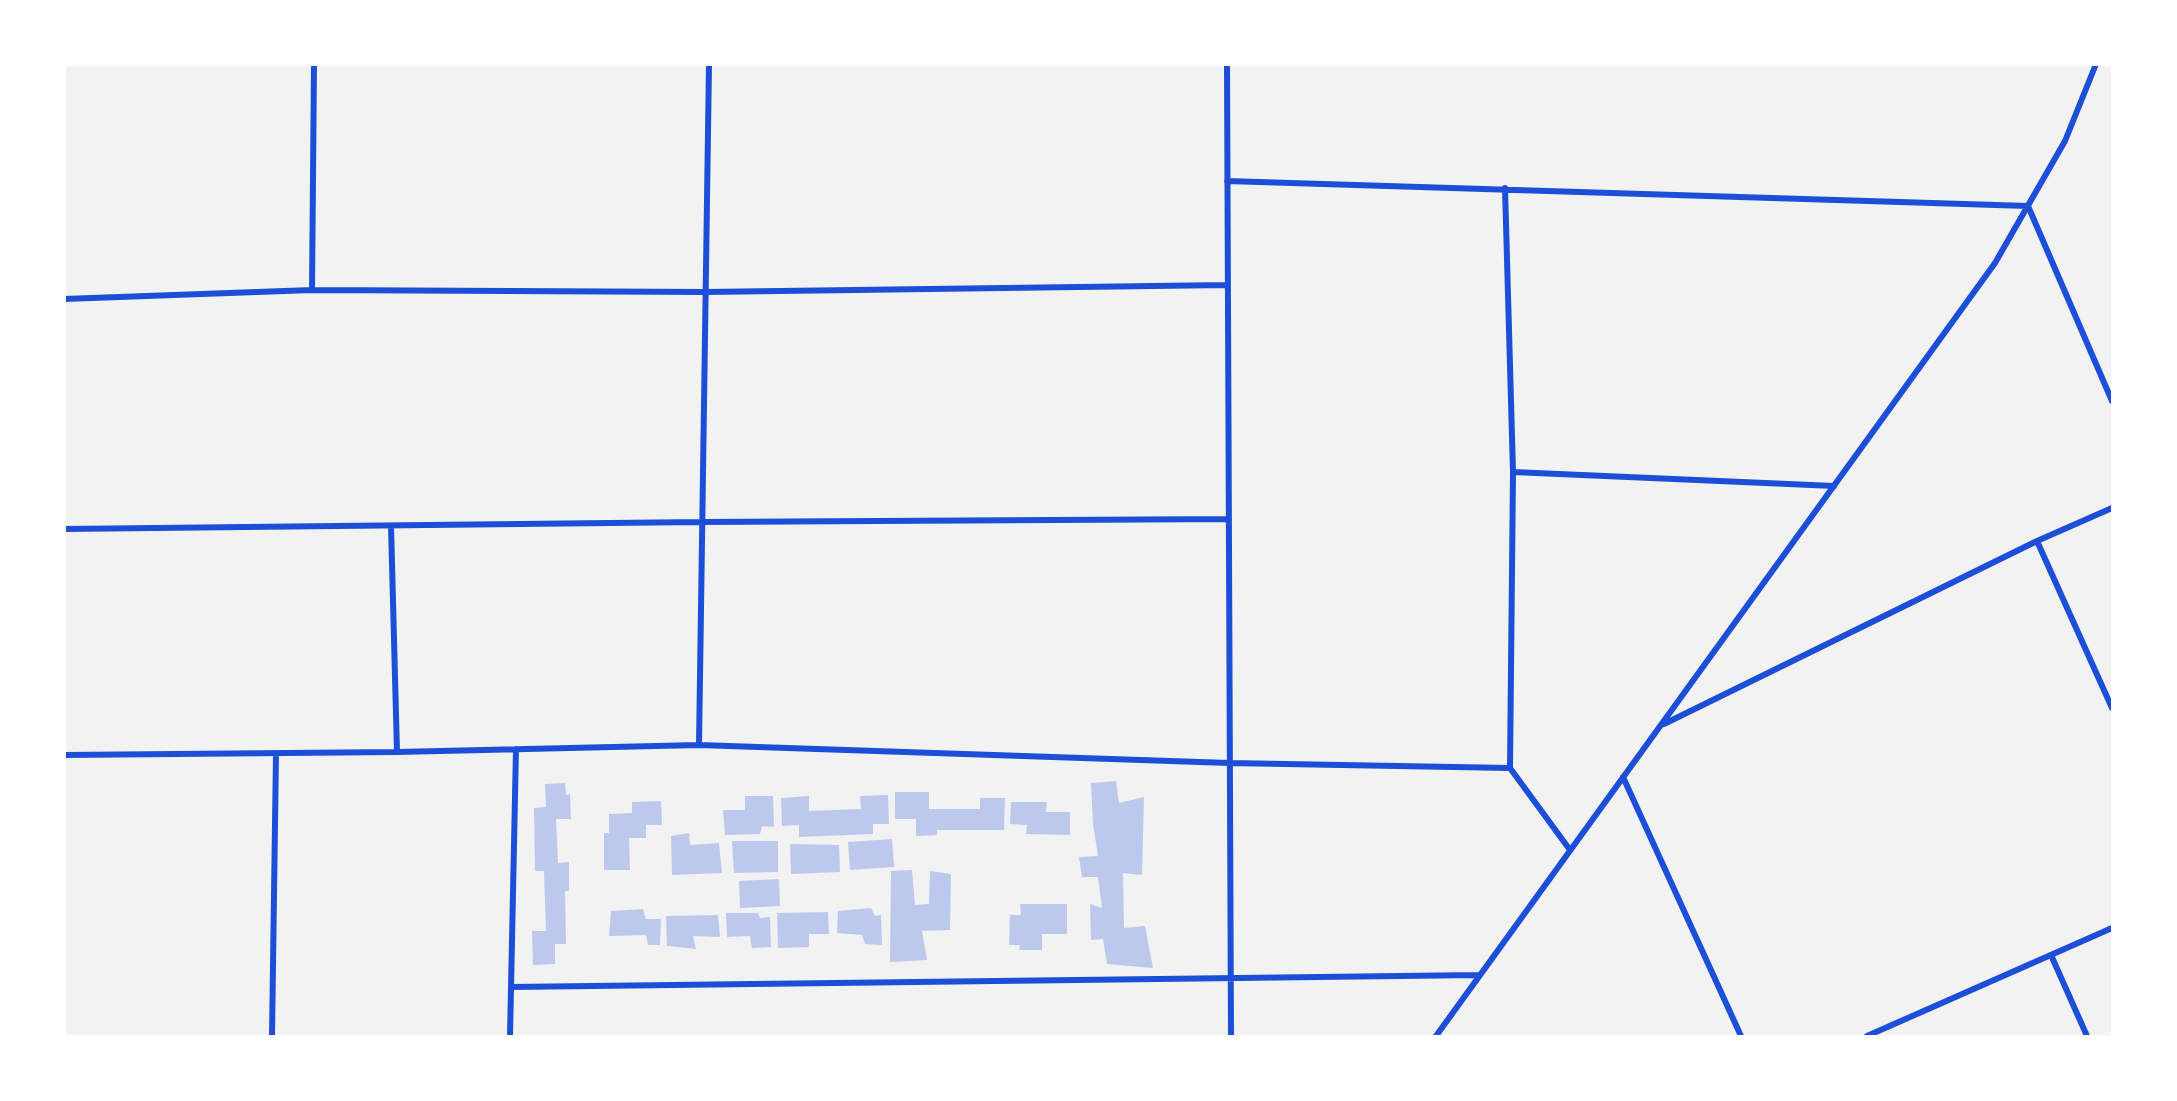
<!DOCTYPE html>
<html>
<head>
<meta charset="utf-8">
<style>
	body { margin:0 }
	#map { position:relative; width:2177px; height:1101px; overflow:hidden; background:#f2f2f2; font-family:Quicksand,sans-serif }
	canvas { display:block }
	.frame { position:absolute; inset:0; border:66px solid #fff; pointer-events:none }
</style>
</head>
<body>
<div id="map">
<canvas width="2177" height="1101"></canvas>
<div class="frame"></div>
</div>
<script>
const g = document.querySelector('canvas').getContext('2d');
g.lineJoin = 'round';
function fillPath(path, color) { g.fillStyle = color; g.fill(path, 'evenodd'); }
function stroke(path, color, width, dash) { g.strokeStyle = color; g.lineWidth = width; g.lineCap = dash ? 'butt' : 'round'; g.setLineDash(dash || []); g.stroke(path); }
const building = new Path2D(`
	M1116,781L1119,803L1144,797L1142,875L1123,873L1124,928L1145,926L1153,968L1107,964L1103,939L1091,940L1090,904L1102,908L1098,877H1082L1079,857L1098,856L1093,824L1091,783Z
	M565,783L566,795L570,794L571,819H556L558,863L569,862V891H565L566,944H555V964L533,965L532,931H546L544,871H535L534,808L546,807L545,784Z
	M895,792H929V809H980V798H1005L1004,830H937V835L916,836V819H895Z
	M888,795L889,824H873V834L799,837V825L782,826L781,798L809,796V811L861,809L860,796Z
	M745,796H773L774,827L762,826L760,834L725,835L723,810H745Z
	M661,801L662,825H646V838H629L630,870H604V833H609V814L632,813V802Z
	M1011,802H1047L1046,812H1070V835L1026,834L1027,825L1010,824Z
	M689,833L690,845L719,843L722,873L672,875L671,836Z
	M892,839L894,867L850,870L848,842Z
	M732,841H778V872L734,873Z
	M790,844L839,845L840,872L791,874Z
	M912,870L915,905L929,904L930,871L951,874L950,930L922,931L927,960L890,962L891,871Z
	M779,879L780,906L740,908L739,881Z
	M1020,904H1067V934H1042V950H1019L1020,945H1009L1010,915H1021Z
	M871,908L875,916L881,915L882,945L865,944L862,935L837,933L838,911Z
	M643,909L646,919H661L660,945H648L646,935L609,936L611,911Z
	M828,912L829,934H809V947L778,948L777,913Z
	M726,913H758L760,918L770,917L771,947L752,948L750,936L727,937Z
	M718,915L720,937L693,936L696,949L667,946L666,916Z`);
const minor = new Path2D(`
	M1227,64L1231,1036
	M1227,181L2028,206L2112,401
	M1505,188L1513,472L1510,768L1570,850
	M312,290L314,64
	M64,299L312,290L705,292L1228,285
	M1513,472L1834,486
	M391,526L397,752
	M64,529L701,522L1229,519
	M2037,541L2112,708
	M1664,724L2037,541L2112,508
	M699,745L709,64
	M64,755L397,752L699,745L1229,763L1510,768
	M1623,777L1741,1036
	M2051,955L2087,1036
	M511,987L1480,975
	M272,1036L276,754
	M510,1036L516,749
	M1436,1036L1995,263L2065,141L2096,64
	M1867,1036L2112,928`);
fillPath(building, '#bdc9ec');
stroke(minor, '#1d4ed8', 6);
</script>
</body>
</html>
